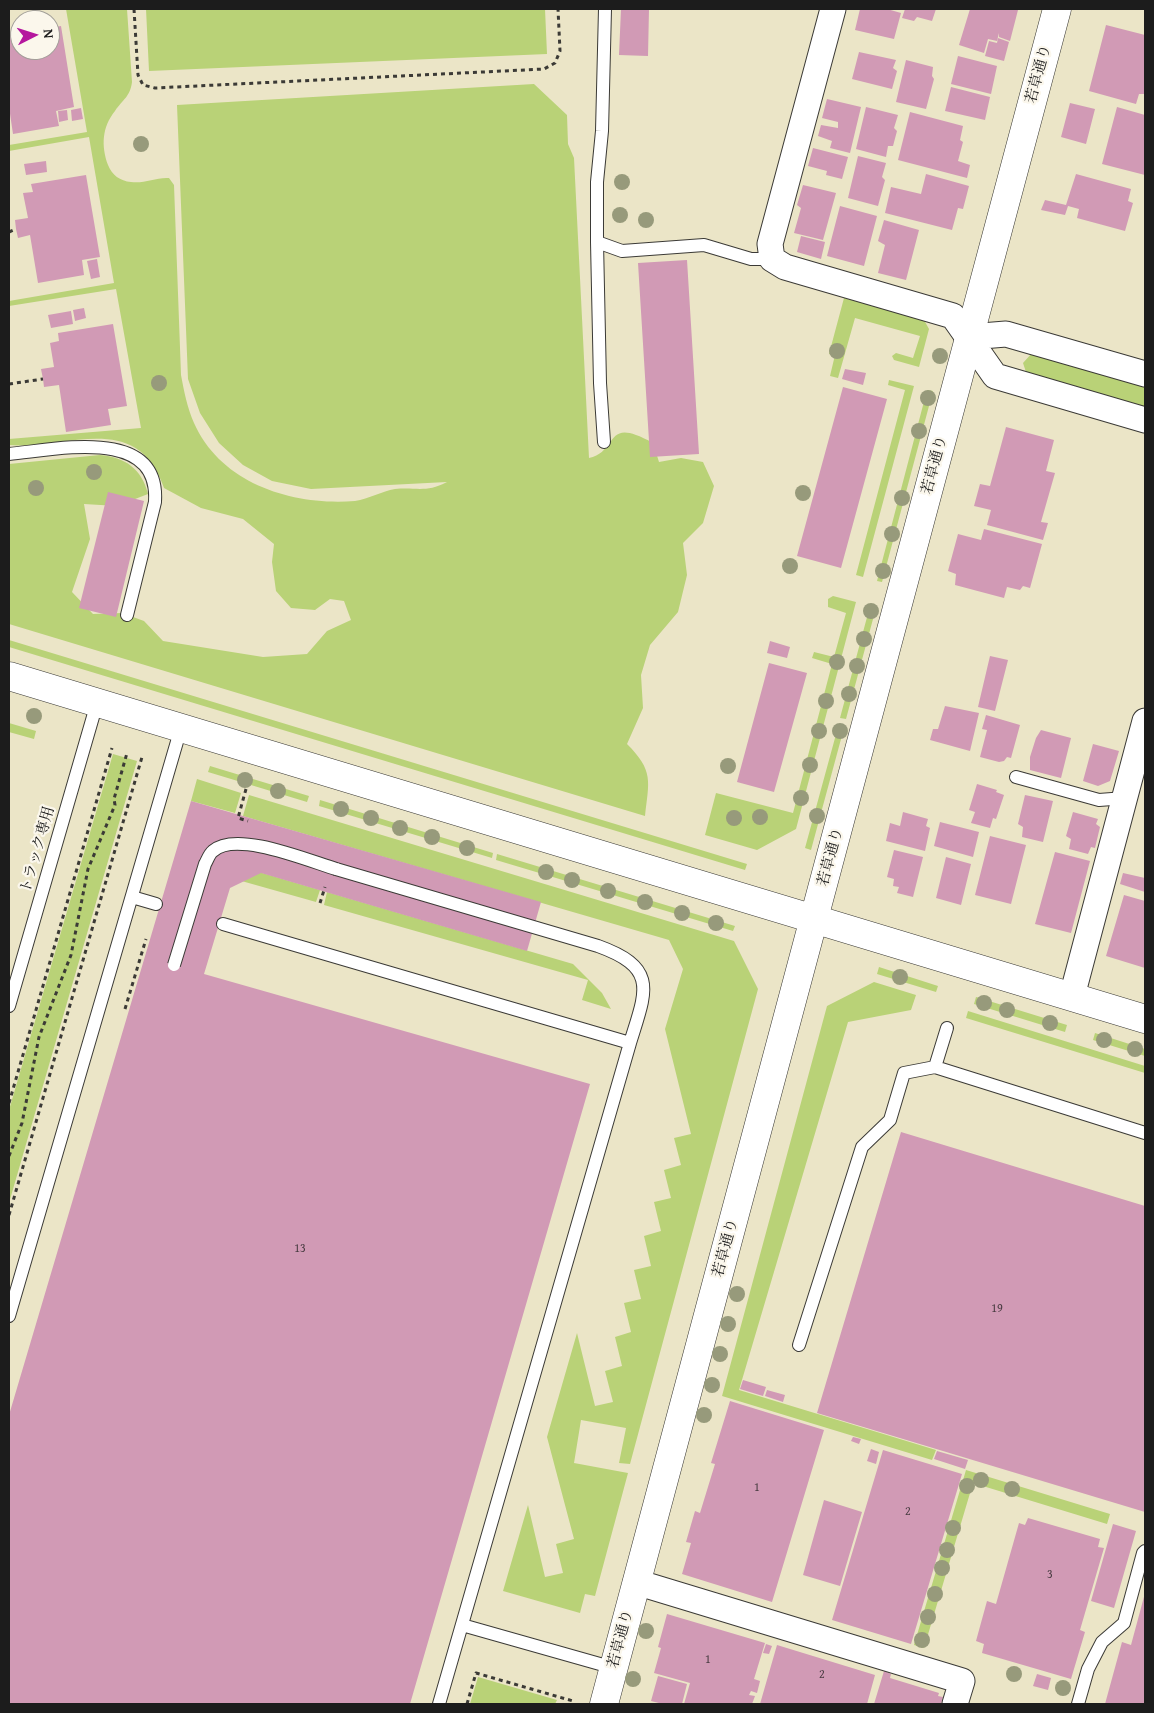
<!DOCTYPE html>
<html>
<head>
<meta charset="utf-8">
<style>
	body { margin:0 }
	#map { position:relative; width:1154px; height:1713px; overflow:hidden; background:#ebe5c7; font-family:"Gentium Book Plus",serif }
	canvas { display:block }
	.frame { position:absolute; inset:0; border:10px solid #1c1c1c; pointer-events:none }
	.north { position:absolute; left:10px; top:10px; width:50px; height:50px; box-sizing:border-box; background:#fbf7ec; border:1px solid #a29f99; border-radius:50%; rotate:85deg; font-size:14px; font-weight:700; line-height:20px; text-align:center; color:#1c1c1c }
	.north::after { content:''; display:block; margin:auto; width:18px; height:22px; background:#b5179e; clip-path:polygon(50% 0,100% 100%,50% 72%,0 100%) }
</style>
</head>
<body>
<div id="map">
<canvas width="1154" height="1713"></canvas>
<div class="frame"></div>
<div class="north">N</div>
</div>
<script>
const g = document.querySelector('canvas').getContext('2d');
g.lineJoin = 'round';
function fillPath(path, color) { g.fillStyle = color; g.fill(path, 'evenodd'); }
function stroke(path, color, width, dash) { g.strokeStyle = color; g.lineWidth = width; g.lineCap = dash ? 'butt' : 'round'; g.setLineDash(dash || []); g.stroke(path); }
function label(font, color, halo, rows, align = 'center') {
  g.font = font + ' "Gentium Book Plus","Noto Serif JP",serif'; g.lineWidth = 4.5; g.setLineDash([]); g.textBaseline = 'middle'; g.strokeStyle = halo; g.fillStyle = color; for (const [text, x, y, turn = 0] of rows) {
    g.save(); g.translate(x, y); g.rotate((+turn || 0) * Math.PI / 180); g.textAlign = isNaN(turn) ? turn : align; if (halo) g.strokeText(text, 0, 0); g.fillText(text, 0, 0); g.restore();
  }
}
const green = new Path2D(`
	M66,9H127L132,82C130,97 123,99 115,111C102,127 101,146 108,165C112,175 120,181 131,182C144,184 156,177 169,178L174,185L181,375C184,391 187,407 194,423C221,484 293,506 355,501C369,499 382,491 395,489C417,487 426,493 447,482L311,489L272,481L243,465L219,443L200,413L188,379L177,105L534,84L567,115L568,144L574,158L589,458C620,451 603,415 653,443L659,462L681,458L703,462L714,486L703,523L683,543L687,575L678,612L650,645L641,675L643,708L627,744C654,771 649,781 645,816L9,624V464L100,455C125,457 142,469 148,494L117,506L84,504L90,539L72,592L93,614L122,613L144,621L163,641L263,657L307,654L327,631L351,620L344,601L330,599L315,610L291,608L276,591L272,562L274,544L243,519L201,508L164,488C137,409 66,450 9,445V439L141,428L116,289L9,306V301L114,283L89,137L9,151V145L87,132Z
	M146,9H545L547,54L149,71Z
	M844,298L924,320L929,329L919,367L894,360L892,356L896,353L913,358L920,336L855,318L838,378L830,376L835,355L829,354Z
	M1032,353L1145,384V411L1027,375L1023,363Z
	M889,380L914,386L863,577L856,575L905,390L888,385Z
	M927,390L933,391L882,582L877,581Z
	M833,596L856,602L796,829L757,850L705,835L716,793L793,813L832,664L812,658L814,652L834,657L846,613L828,607V599Z
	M870,606L876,608L846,719L840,718Z
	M9,640L747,864L745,870L9,647Z
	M9,723L36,731L34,739L9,732Z
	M838,727L844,728L811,850L805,848Z
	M113,754L137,761L9,1203V1110Z
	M210,766L309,796L307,802L208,772Z
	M197,779L241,793L235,813L191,801Z
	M249,795L734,941L758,989L630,1464L619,1463L626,1428L581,1420L574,1463L628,1473L595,1596L585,1594L580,1613L503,1591L528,1505L545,1577L563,1573L556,1544L574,1539L547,1437L577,1333L595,1406L613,1402L605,1371L622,1366L615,1337L631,1332L624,1303L641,1299L634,1270L651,1266L644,1236L661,1231L654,1202L671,1198L664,1170L681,1165L674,1138L691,1134L665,1029L683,969L669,940L243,816Z
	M320,800L493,853L492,858L319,806Z
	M497,854L735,926L733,931L496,860Z
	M242,867L320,890L316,902L238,880Z
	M327,892L573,964L602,993L611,1009L582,1000L588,980L324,905Z
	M879,967L938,986L936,992L877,974Z
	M874,982L916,995L911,1010L848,1022L739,1390L936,1450L932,1460L722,1396L827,1006Z
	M976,997L1067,1025L1065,1032L974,1004Z
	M968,1011L1145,1066V1073L966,1018Z
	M1095,1033L1145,1049V1056L1093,1040Z
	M966,1470L1110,1514L1107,1524L973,1483L924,1648L914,1645Z
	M478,1677L557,1700L555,1704H470Z`);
const building = new Path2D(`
	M621,9H649L648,56L619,55Z
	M860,9H887L901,13L894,39L855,30Z
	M905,9H936L932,21L917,17L914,21L902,18Z
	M970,9L1018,10L1010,41L999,37V33L997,41L988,39L984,53L959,45Z
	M1106,25L1145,35V92L1144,94H1139L1136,104L1089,91Z
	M61,26L74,107L56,111L59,126L13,134L9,107V35L20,33V50H50V28Z
	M998,38L1009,42L1004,61L985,56L989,41L997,43Z
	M859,52L896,60L893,68L897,71L892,89L852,79Z
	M958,56L997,66L991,94L951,84Z
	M906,60L933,67L932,76L934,79L926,109L896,102Z
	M951,87L990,97L985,120L945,111Z
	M827,99L861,107L850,153L830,148L832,141L818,136L821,125L838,128V122L822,118Z
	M1070,103L1095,109L1086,144L1061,137Z
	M866,107L898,115L894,128L897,131L893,146H888L886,157L856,149Z
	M1117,107L1145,115V175L1102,164Z
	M81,108L83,119L72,121L71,110Z
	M67,110L68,120L59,122L58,111Z
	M910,112L963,126L960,140L963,142L958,161L970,165L967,178L898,160Z
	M813,148L848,157L842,179L826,175L827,171L808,166Z
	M858,156L886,163L882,177L885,180L878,206L848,198Z
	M46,161L47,172L26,175L24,164Z
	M926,174L969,186L963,209L958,208L952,230L885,213L891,187L921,194Z
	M1076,174L1131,189L1128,201L1133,203L1125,231L1077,218L1079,209L1068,206L1065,215L1041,210L1045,200L1066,205Z
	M86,175L100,257L82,260L84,275L38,283L30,235L18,238L16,229L15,220L28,218L23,193L33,192L31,184Z
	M803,185L836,193L823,240L794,233L801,208L797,205Z
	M840,206L877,216L864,266L827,256Z
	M884,220L919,230L906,280L878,273L885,245L878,241Z
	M801,236L825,242L821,259L797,252Z
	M97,259L100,277L91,279L87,261Z
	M687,260L699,454L650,457L638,263Z
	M84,308L86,318L75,321L73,310Z
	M71,311L73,324L51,328L48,315Z
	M113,324L127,406L108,409L111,425L66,432L59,385L44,387L43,379L41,369L54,367L50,343L59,341L58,333Z
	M845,369L866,373L863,385L842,379Z
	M843,387L887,399L841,568L797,556Z
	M1006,427L1054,440L1046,471L1055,473L1041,522L1048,523L1043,540L987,525L991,510L974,506L980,484L990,486Z
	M108,492L144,501L116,617L79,608Z
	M984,529L1042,544L1030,588L1023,586L1020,590L1007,587L1004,598L955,585L956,574L948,571L958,534L981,540Z
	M770,641L790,647L787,658L767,653Z
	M990,656L1008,660L995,711L978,707Z
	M769,663L807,673L774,792L737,782Z
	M945,706L979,713L970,751L930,740L933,729H938Z
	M986,715L1020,725L1011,758L1007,757L1004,761L999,762L980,757L987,730L982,729Z
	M1041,730L1071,738L1061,778L1030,770V757L1036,738Z
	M1093,744L1119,751L1110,781L1098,786L1083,781Z
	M977,784L997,790L996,792L1004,795L996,819L993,818L990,828L971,823L975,812L969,810Z
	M1025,795L1053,801L1043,842L1022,837L1023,827L1018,824Z
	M191,801L541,902L527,951L261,873L230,888L204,974L590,1084L410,1704H9V1415Z
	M903,812L928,819L926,826L930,828L925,851L886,841L890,823L900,826Z
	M1073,812L1098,819L1096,824L1100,827L1095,848L1091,847L1088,854L1069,849L1071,839L1066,836Z
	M940,822L979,832L973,857L934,846Z
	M990,836L1026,845L1011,904L975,895Z
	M894,850L923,857L913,897L897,893L899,887L893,886L894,879L887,877Z
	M1055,852L1090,861L1071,933L1035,924Z
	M946,857L971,864L961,905L936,898Z
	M1123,873L1145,878V892L1120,884Z
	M1124,895L1145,901V968L1106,956Z
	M901,1132L1145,1206V1512L817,1413Z
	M743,1380L766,1387L763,1396L740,1389Z
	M767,1390L785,1395L783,1402L765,1396Z
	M730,1401L824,1430L772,1602L682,1574L691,1543L686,1542L695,1511L700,1513L715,1464L711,1463Z
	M853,1437L861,1439L859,1444L851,1441Z
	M871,1449L879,1452L876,1464L867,1461Z
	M883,1450L962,1474L911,1644L832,1620Z
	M937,1451L968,1460L965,1469L934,1459Z
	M824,1500L862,1512L840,1586L803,1575Z
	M1028,1518L1100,1539L1098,1547L1104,1548L1080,1630L1085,1632L1071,1679L982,1653L984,1644L976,1641L987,1601L996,1604L1019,1523L1025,1525Z
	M1113,1524L1136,1531L1114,1608L1091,1601Z
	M1145,1593V1704H1105L1122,1642L1131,1645Z
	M667,1614L765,1643L754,1679L760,1681L757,1693L751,1691L749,1695L755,1696L752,1704H684L690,1683L654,1673L661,1648L658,1647Z
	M766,1644L772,1646L769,1654L763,1653Z
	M777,1645L875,1675L867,1704H760Z
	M884,1671L891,1674L890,1678L939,1693L938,1696L943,1697L941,1704H874Z
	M1037,1674L1051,1678L1048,1690L1033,1686Z
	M658,1676L687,1684L682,1704H663L651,1701Z`);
const path = new Path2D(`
	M134,9L138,75L143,85L155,88L544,69L555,63L560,51L558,9
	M9,232L16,229
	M9,384L43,379
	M246,789L238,818L248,821
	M320,903L325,887
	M125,1009L146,939
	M9,1103L112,748
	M9,1156L22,1123L39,1037L71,955L88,869L115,805L114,799L127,753
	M9,1215L142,757
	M467,1704L476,1673L573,1701`);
const lane = new Path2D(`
	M597,242L622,251L704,245L751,259H772
	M604,442L600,383L597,242V182L602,131L605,9
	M9,454C55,450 160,425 155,502L127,615
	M1016,777L1099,800L1125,798
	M336,869L598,946C659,968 646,991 630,1043
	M132,897L156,904
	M223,924L630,1043L439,1704
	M9,1006L97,703
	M935,1067L947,1028
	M9,1316L181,728
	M799,1345L862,1147L890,1120L904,1073L935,1067L1145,1133
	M462,1625L614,1668
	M1078,1704L1088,1669L1102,1642L1124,1623L1143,1553L1145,1551`);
const street = new Path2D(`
	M833,9L770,244L772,259L785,267L953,316L995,376L1145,420
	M969,337L1006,334L1145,374
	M1072,996L1145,721
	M636,1582L962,1681L955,1704`);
const secondary = new Path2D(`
	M9,676L1145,1019
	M604,1704L1057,9`);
const laneBridge = new Path2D(`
	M174,965L205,864C207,861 209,854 213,851C236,830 309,861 336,869`);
const trees = [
	[141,144],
	[622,182],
	[620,215],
	[646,220],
	[837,351],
	[940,356],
	[159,383],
	[928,398],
	[919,431],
	[94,472],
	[36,488],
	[803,493],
	[902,498],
	[892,534],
	[790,566],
	[883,571],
	[871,611],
	[864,639],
	[837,662],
	[857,666],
	[849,694],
	[826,701],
	[34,716],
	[819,731],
	[840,731],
	[810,765],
	[728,766],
	[245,780],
	[278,791],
	[801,798],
	[341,809],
	[817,816],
	[760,817],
	[371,818],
	[734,818],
	[400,828],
	[432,837],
	[467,848],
	[546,872],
	[572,880],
	[608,891],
	[645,902],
	[682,913],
	[716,923],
	[900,977],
	[984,1003],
	[1007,1010],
	[1050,1023],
	[1104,1040],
	[1135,1049],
	[737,1294],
	[728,1324],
	[720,1354],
	[712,1385],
	[704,1415],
	[981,1480],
	[967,1486],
	[1012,1489],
	[953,1528],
	[947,1550],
	[942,1568],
	[935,1594],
	[928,1617],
	[646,1631],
	[922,1640],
	[1014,1674],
	[633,1679],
	[1063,1688]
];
const numberNames = [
	["13",300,1249],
	["19",997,1309],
	["1",757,1488],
	["2",908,1512],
	["3",1050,1575],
	["1",708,1660],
	["2",822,1675]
];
const streetNames = [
	["若草通り",1039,74,-75],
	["若草通り",935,465,-75],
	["トラック専用",38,850,-74],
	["若草通り",831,857,-75],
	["若草通り",726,1248,-75],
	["若草通り",621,1639,-75]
];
fillPath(green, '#b9d277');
fillPath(building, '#d19ab5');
stroke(lane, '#3b3a36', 14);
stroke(street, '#3b3a36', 27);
stroke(secondary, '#3b3a36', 29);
stroke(path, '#3b3a36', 3, [4, 4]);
stroke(lane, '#fff', 12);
stroke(street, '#fff', 25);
stroke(secondary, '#fff', 28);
stroke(laneBridge, '#3b3a36', 14, []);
stroke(laneBridge, '#fff', 12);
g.fillStyle = '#979a7b';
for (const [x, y] of trees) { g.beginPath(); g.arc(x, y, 8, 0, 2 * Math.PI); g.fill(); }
label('12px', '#493c42', null, numberNames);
label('15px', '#1c1c1c', '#fbf7ec', streetNames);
</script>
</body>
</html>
